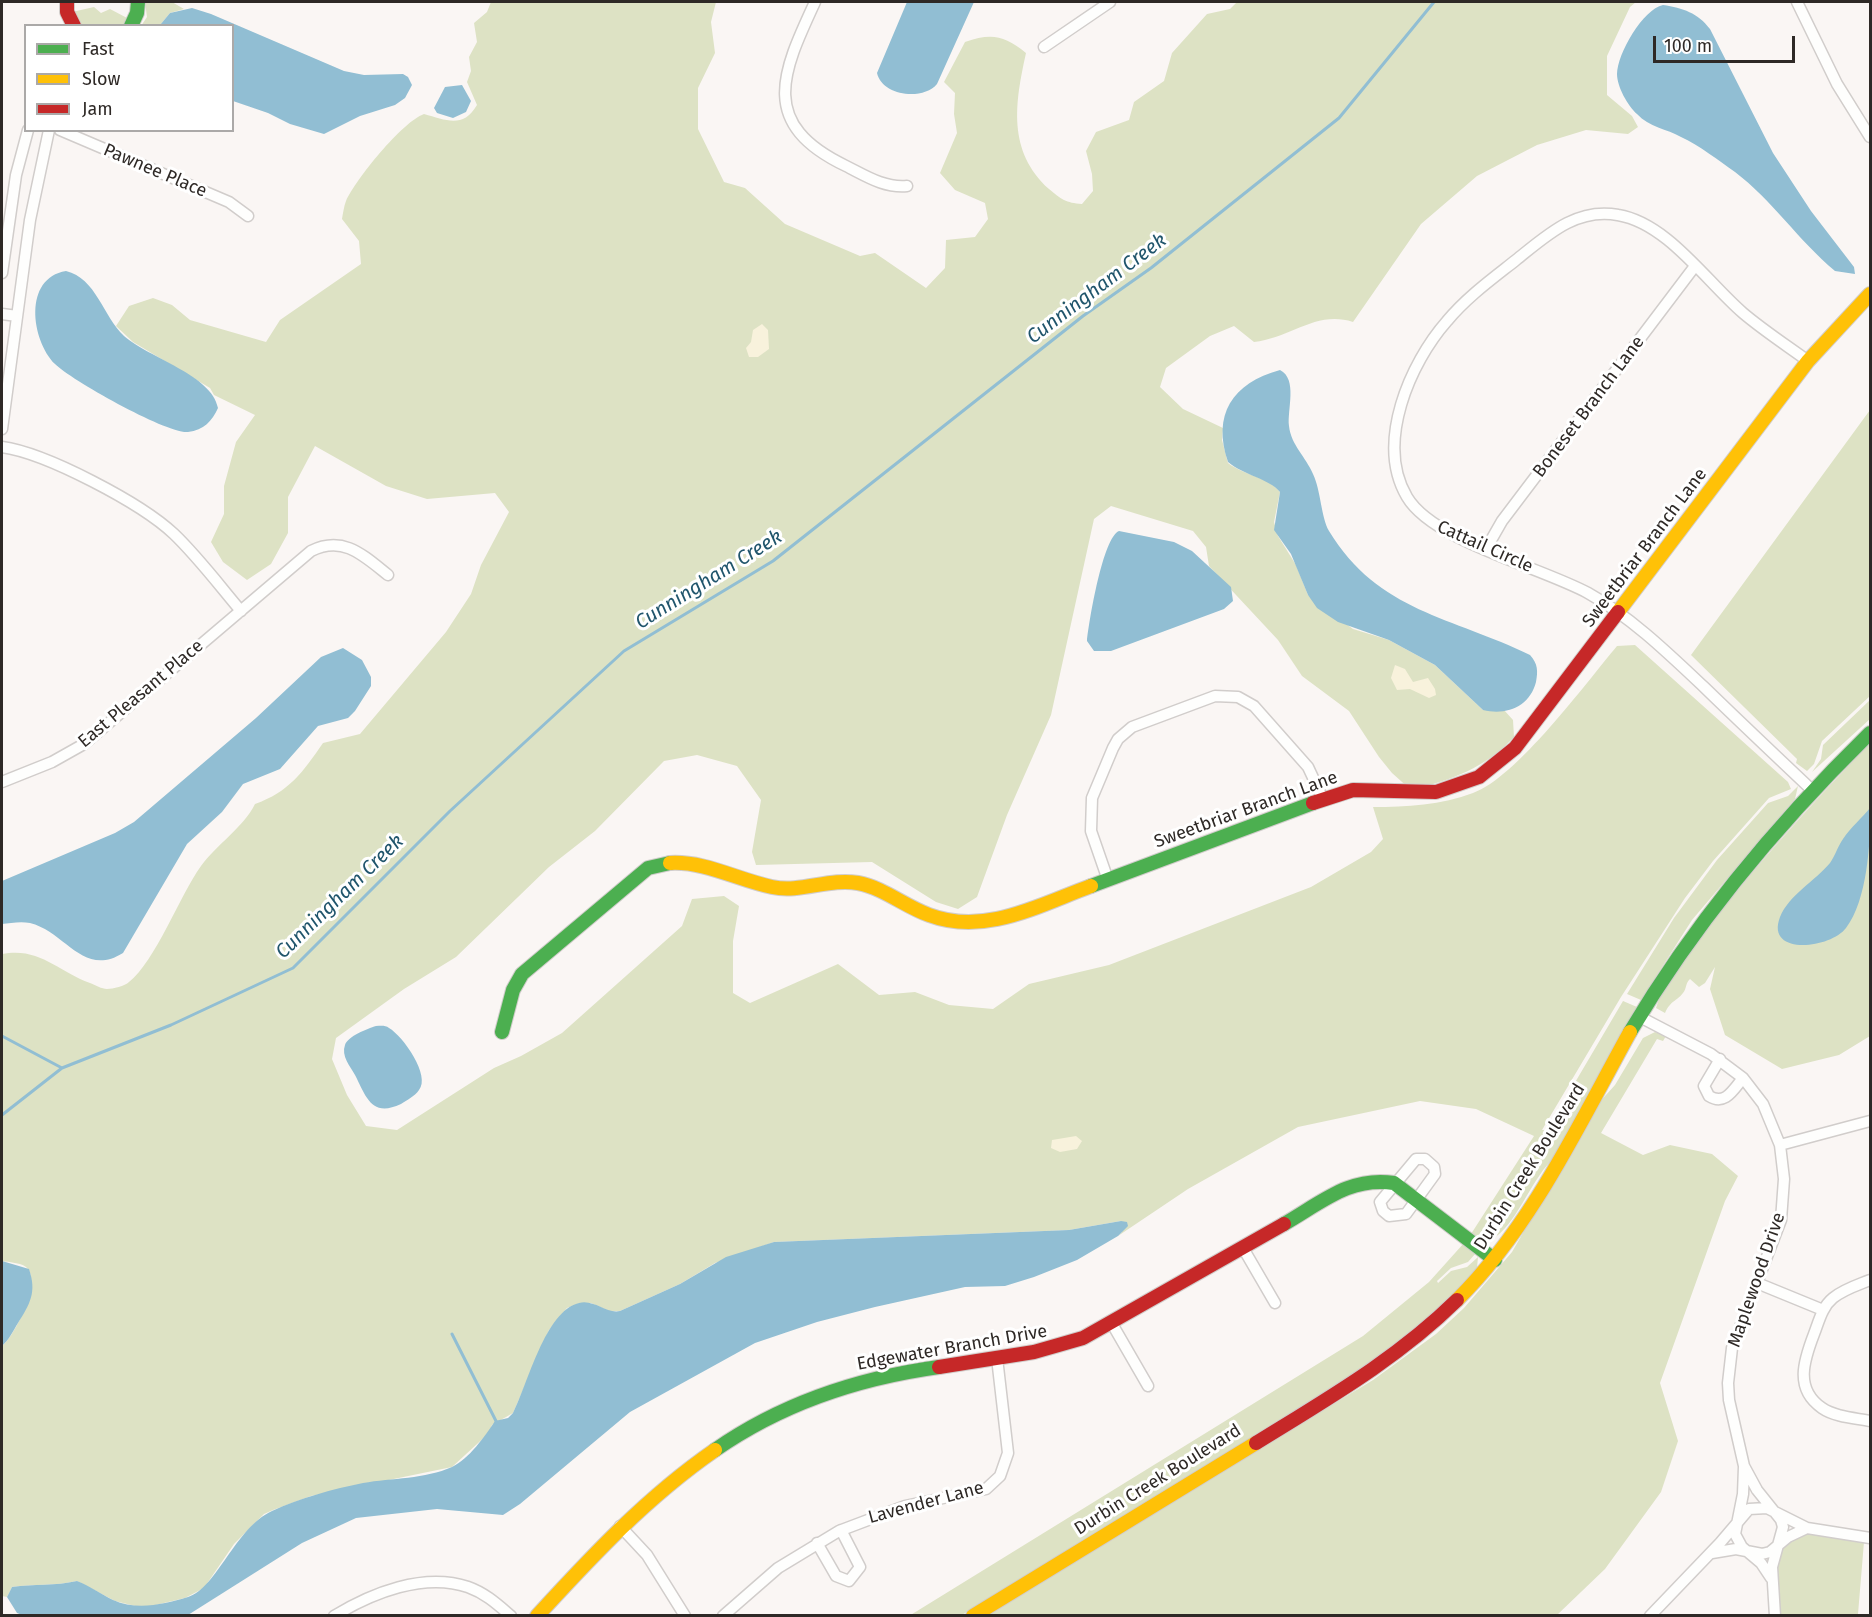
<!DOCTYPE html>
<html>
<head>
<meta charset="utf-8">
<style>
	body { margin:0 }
	#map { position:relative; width:1872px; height:1617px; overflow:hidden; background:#faf6f4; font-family:"Fira Sans",sans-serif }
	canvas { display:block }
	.frame { position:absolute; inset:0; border:3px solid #2e2926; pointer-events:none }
	.legend { position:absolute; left:24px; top:24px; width:210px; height:108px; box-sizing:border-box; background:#fff; border:2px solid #aba9a8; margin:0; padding:8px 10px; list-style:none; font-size:18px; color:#2e2926 }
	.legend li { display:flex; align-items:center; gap:12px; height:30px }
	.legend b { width:30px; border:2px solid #aba9a8 }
	.scale { position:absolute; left:1653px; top:36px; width:142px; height:27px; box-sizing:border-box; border:3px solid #2e2926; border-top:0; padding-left:8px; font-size:18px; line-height:21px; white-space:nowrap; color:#2e2926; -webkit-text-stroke:4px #fff; paint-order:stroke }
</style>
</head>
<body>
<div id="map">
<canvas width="1872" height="1617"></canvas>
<div class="frame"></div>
<ul class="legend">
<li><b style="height:8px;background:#4caf50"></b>Fast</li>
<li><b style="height:8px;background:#ffc107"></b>Slow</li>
<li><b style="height:8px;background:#c62828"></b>Jam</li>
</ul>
<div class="scale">100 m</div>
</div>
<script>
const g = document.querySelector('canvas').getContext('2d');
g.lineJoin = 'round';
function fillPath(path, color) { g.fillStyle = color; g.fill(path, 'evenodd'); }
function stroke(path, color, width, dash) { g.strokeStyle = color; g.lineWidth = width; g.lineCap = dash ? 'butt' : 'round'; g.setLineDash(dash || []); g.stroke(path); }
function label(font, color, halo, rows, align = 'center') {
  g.font = font + ' "Fira Sans",sans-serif'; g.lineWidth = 6; g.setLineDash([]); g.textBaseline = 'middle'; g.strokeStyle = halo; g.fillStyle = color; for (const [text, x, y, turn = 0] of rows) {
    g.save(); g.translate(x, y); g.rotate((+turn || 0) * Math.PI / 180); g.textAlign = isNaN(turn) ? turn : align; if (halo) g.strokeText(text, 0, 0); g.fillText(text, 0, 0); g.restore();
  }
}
const green = new Path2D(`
	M145,2H172L184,9L170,13L160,25L141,26L147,17Z
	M491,2H716L711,22L715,53L698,88V129L724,182L745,188L785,224L860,256L875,253L926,288L945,268L946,240L975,237L988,219L985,203L955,190L940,173L957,133L954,114L955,93L944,82L965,42C991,33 1004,35 1026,53C1015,103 1007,151 1049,189C1061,199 1066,203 1082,204L1093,191L1092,174L1086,151L1096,132L1129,120L1134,102L1164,81L1172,53L1207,14L1230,9L1237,2H1636L1630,7L1607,56V95L1632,116L1638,127L1628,134L1586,130L1537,145L1477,176L1421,224L1353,322C1316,310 1291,338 1254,342L1234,326L1210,336L1166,368L1160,387L1183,409L1223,428L1222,440L1228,463C1243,475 1269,477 1280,492L1274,522L1278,536L1296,565L1308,595L1353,629L1389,640L1435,665L1483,710H1504L1513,720L1514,737C1485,768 1452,780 1411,790L1392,773L1379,757L1349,711L1302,676L1278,640L1209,566L1206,547L1193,531L1111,506L1094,519L1051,715L1007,815L977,897L958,909L936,902L872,862L756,865L752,852L761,800L737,766L697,755L664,761L595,831L549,867L456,957L404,989L336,1038L332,1059L347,1095L366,1126L397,1130L494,1068L521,1056L562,1033L682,926L692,899L724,896L739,906L733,941V993L750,1003L838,964L879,995L915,992L949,1005L993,1009L1029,984L1109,965L1311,887L1371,852L1383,839L1373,807C1406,807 1442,805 1473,793C1516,778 1586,683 1617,646L1635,645L1788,782L1791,789L1769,798L1713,861L1685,898L1621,997L1542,1130H1547L1623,1001L1637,1007L1551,1161C1530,1182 1516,1226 1491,1240L1495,1229L1494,1212L1491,1231L1487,1241L1471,1234L1534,1136L1476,1109L1420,1101L1298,1127L1188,1189L1118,1236L1122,1232L1121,1221L1069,1230L774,1242L715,1263L680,1284L620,1311H609L591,1303H580L567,1308L549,1330L513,1413L492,1425L489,1433L452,1467L311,1496L273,1510L264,1514L234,1544L204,1588L185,1598L143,1608L115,1601L77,1581C55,1586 35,1584 12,1587L7,1597L2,1596V1346C15,1336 40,1284 28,1269C24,1263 9,1262 2,1261V954C40,947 57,971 90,983C95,985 102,989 107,989C113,989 125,986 129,982C155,962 180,895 201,866C217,844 243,828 255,804C289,792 303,772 323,743L360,734L446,632L471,594L481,565L509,512L495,493L427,499L386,486L315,446L288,497V533L271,564L247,580L223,562L211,542L224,514V486L236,442L255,415L214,395L210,388L133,342L116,326L129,306L153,298L172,305L190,320L266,342L280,320L361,264L359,241L342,219C343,213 344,206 346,201C356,179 402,122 424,114C446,120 463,129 477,105L467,82L471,71L469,57L477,42L474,23L487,12Z
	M94,7L101,13L110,9L129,19L126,25H80L72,12Z
	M1870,410V696L1822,741L1814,764L1807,771L1796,763L1797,759L1691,655Z
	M1870,700V719L1812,772L1821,759L1823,745Z
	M1870,743V1036L1839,1055L1782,1069L1725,1035L1710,989L1715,967L1705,983L1699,987L1690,979C1685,984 1687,988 1683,993C1676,1002 1671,1000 1665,1013L1656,1008C1661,989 1678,970 1689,954C1743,878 1806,810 1870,743Z
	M1798,786L1795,799L1692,920L1641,1000L1627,994L1674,918L1717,860L1768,803L1788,796Z
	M1655,1032L1666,1036L1663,1041L1657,1039L1601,1133L1643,1155L1670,1145L1712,1154L1738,1176L1725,1201L1660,1383L1678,1441L1661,1492L1605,1569L1557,1615L984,1616L1373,1380L1436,1334L1464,1308L1512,1252L1596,1106L1615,1085L1643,1038Z
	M1464,1243L1476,1253L1468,1262L1451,1268L1437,1281L1438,1283L1451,1271L1467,1267L1478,1257L1477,1268L1417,1331L1378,1361L962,1615L909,1616L1363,1336L1429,1282Z
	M1816,1534L1864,1542L1858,1614L1855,1616L1780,1615C1782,1585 1761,1530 1816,1534Z`);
const sand = new Path2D(`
	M762,324L768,330L769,349L758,357H749L746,348L751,342L753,330Z
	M1395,665L1405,669L1413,682L1428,678L1435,689L1436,695L1429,698L1410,689L1397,690L1391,678Z
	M1076,1136L1082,1141L1077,1149L1060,1152L1051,1148L1052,1140Z`);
const water = new Path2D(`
	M907,2H974L937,84C923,101 882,96 877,73Z
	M1663,5C1683,8 1698,13 1710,29L1773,153L1811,211L1854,267L1855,274L1835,271C1799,241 1772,200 1735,172C1718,160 1700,146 1681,137C1667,129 1649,127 1637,114C1628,106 1617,87 1617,74C1617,54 1643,9 1663,5Z
	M192,8L211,14L344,71L364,75L403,74L408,77L412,85L405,98L395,105L360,116L324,134L290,124L268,113L233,101L232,26L160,25L170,13Z
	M462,85L471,101L466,112L453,118L437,113L434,108L445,87Z
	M66,271C96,278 103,316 124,336C149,358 212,375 218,408C212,421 204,430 188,432C167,434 71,380 55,364C31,340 23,278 66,271Z
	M1280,370C1298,379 1287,410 1289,426C1291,445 1306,457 1313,474C1321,491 1321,517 1329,531C1378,612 1453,617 1530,655C1538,664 1538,671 1536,682C1530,706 1507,716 1483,710L1435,665L1389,640L1338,622L1317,608L1308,595L1291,554L1274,530L1280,492C1270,479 1243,475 1228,462C1212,415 1232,383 1280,370Z
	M1119,531L1174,542L1192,551L1231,587L1233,601L1224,609L1111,651H1094L1087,641C1089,621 1103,537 1119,531Z
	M343,648L362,660L371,677V686L355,711L348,718L318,726L280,769L243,784L222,812L187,844L123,953C83,978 66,932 30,923C21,921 10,923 2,924V881L115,833L134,822L256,718L321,657Z
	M1870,808C1871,842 1867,901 1846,928C1830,949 1765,956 1780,917C1789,895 1815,881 1830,863C1835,856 1838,846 1843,839C1850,828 1862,818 1870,808Z
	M376,1026C381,1026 385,1025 389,1028C403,1036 431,1076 419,1090C415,1096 407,1100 401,1104C371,1118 366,1096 355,1075C350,1066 341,1056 345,1045C348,1036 367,1029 376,1026Z
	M1121,1221L1127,1222L1128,1226L1118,1236L1077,1260L1034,1277L1005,1286L965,1287L875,1307L817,1322L755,1343L630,1412L520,1504L503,1515L437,1509L356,1518L302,1543L188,1615H22L17,1613L7,1597L12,1587C34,1584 55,1586 77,1581C90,1586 101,1594 113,1600C138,1611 164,1604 188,1597C217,1588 235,1528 272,1511C300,1498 333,1489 363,1483C392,1478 425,1479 452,1467C469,1459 485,1436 495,1421L508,1418L513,1413C528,1384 545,1311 579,1303C594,1299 606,1314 620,1311L680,1284L726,1257L774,1242L1069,1230Z
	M2,1261L29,1269C37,1292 30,1304 18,1323C13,1331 9,1340 2,1346Z`);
const stream = new Path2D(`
	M2,1036L62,1068
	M2,1115L62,1068L171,1025L293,968L450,811L624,651L773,561L1083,316L1151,268L1339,118L1434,2
	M452,1334L497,1423`);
const street = new Path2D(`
	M815,2C782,73 758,124 846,166C866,176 884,188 907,186
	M1797,2L1837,84L1870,137
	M1044,47L1110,2
	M60,130L229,202L248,216
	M2,273L16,175L28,130
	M2,314L17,316
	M1808,361C1786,345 1763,330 1743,313C1706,281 1667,223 1618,215C1576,207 1546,236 1516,260C1492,279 1467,297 1447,321C1410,363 1375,443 1407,497C1433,541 1540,567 1588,593C1631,617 1669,654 1704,687C1740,722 1777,757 1813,791
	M2,429L30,220L49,130
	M2,447C46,453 141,503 174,534C198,557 219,585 241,611
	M1486,549L1502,521L1695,266
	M2,782L52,762L84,744L311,551C343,535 363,555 388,575
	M1108,880L1091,831L1092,798L1113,748L1118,739L1132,727L1215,696L1238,697L1254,706L1308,767L1323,799
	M1640,1017L1711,1054L1743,1078L1763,1104L1780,1145L1784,1179L1781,1220L1732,1348L1728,1383L1729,1400L1744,1466L1757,1490L1781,1520L1783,1527L1772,1567L1775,1616
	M1720,1059L1704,1086L1709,1096C1725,1106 1733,1090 1743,1078
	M1780,1145L1870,1121
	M1416,1159H1425L1434,1167L1435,1174L1406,1214L1389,1216L1383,1211L1380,1202Z
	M1243,1248L1275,1303
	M1870,1280C1858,1285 1844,1289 1833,1298C1822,1307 1819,1321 1814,1334C1804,1360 1794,1389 1822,1408C1835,1417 1855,1418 1870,1421
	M1757,1283L1823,1310
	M1111,1322L1148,1386
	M1744,1467L1743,1494L1735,1534L1742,1547L1761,1563L1771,1578
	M620,1526L647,1555L685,1616
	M817,1543L836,1576L849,1581L860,1567L841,1530
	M1712,1553L1736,1549L1762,1554L1770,1552L1788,1537L1807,1528
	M334,1616C372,1593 424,1572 468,1587C485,1593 497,1604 511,1616
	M723,1616L778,1568L839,1531L905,1506L986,1489L1000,1476L1008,1453L997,1358
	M1650,1616L1720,1543L1749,1509L1767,1508L1807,1528L1870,1538`);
const fast = new Path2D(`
	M131,26L137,13L138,2
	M1091,886L1313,803
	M502,1032L513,990L522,974L648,868L670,863
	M1630,1032C1696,921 1777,824 1870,733
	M1284,1224C1321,1203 1350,1176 1394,1183L1495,1260
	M715,1450C781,1404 859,1378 939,1367`);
const slow = new Path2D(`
	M1618,612L1808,361L1870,294
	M670,863C705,861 738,880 772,887C801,893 829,878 858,883C884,888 904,906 929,915C985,936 1039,905 1091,886
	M1457,1300C1532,1226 1579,1124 1630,1032
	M537,1616C592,1556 647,1497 715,1450
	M973,1616L1256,1443`);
const jam = new Path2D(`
	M67,2V12L74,26
	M1313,803L1353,790L1436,792L1479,777L1515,748L1618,612
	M939,1367L1034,1352L1083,1338L1284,1224
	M1256,1443C1327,1399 1397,1359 1457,1300`);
const streetNames = [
	["Pawnee Place",155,171,23],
	["Boneset Branch Lane",1589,407,-53],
	["Cattail Circle",1485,547,24],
	["Sweetbriar Branch Lane",1645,548,-53],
	["East Pleasant Place",141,694,-40],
	["Sweetbriar Branch Lane",1246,810,-20],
	["Durbin Creek Boulevard",1530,1167,-58],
	["Maplewood Drive",1757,1280,-71],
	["Edgewater Branch Drive",952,1348,-10],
	["Durbin Creek Boulevard",1158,1480,-32],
	["Lavender Lane",926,1503,-15]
];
const waterNames = [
	["Cunningham Creek",1097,289,-37],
	["Cunningham Creek",709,580,-32],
	["Cunningham Creek",340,897,-44]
];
fillPath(green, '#dde2c4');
fillPath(sand, '#f8f2dc');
fillPath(water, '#91bed3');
stroke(stream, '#91bed3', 3);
stroke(street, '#d1cdcb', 13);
stroke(fast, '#d1cdcb', 16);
stroke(slow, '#d1cdcb', 16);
stroke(jam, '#d1cdcb', 16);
stroke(street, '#fefefd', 10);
stroke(fast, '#4caf50', 14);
stroke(slow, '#ffc107', 14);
stroke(jam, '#c62828', 14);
label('18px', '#2e2926', '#fff', streetNames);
label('italic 20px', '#20556c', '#fff', waterNames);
</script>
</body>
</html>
